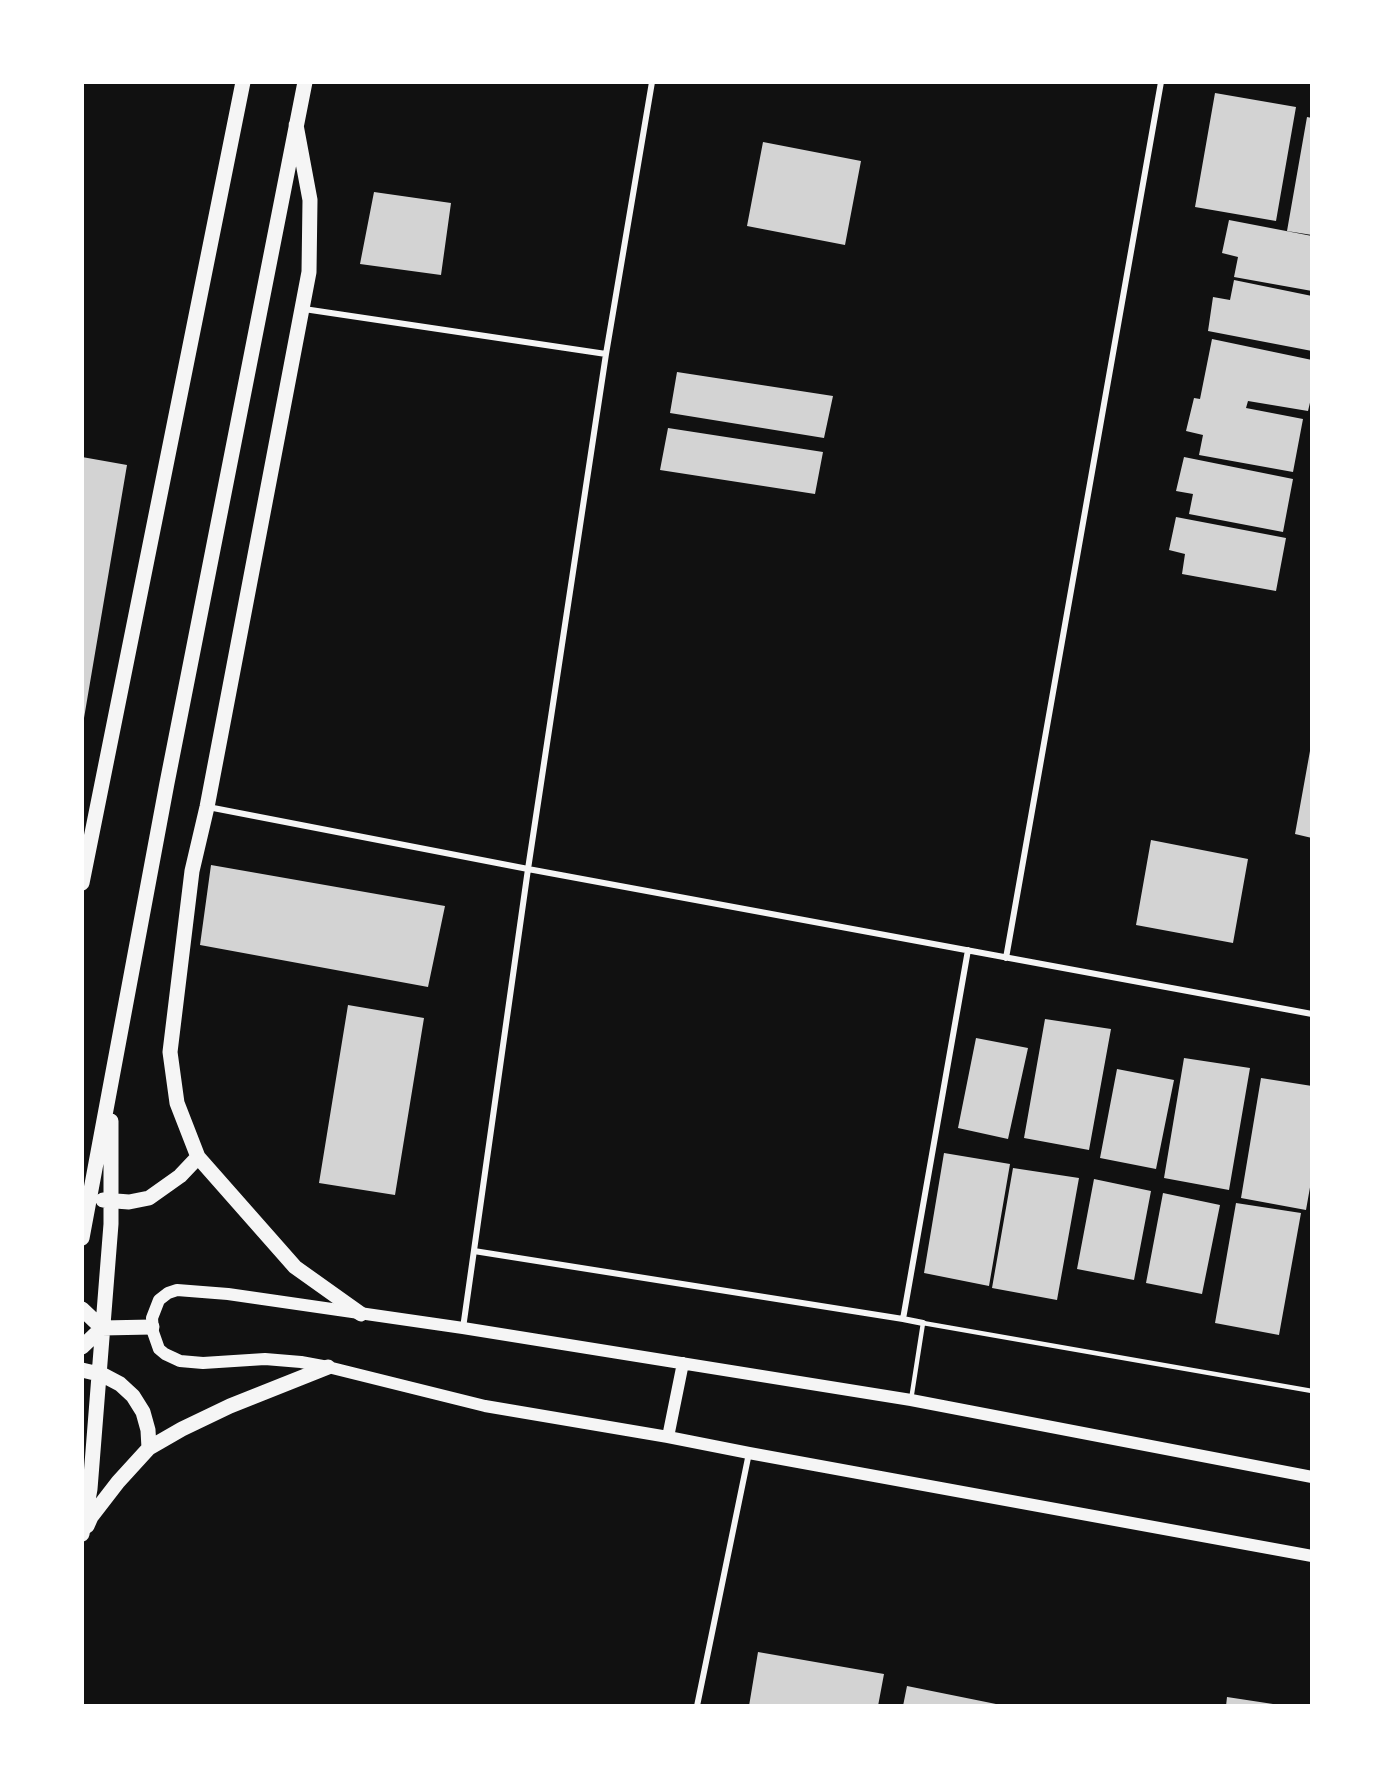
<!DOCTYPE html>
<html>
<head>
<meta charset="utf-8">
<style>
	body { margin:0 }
	#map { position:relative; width:1394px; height:1788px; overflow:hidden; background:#111; font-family:"DejaVu Sans",sans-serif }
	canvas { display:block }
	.frame { position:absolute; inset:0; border:84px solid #fff; pointer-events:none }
</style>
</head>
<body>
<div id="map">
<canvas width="1394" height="1788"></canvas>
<div class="frame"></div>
</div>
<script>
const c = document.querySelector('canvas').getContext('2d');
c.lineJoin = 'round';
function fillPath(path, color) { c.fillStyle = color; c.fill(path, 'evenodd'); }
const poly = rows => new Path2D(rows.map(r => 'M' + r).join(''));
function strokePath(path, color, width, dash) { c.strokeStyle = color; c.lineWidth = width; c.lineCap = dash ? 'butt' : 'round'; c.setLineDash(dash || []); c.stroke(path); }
fillPath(poly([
	[1215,93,1296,107,1276,221,1195,207],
	[1307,117,1312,118,1312,235,1287,231],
	[763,142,861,161,845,245,747,226],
	[374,192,451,203,441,275,360,264],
	[1229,220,1312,236,1312,291,1234,277,1238,257,1222,253],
	[1234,280,1312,296,1312,351,1208,331,1213,297,1230,300],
	[1212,339,1312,360,1312,394,1308,411,1248,401,1246,408,1303,419,1293,472,1199,455,1203,435,1186,431,1194,398,1200,399],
	[677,372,833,396,824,438,670,413],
	[668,428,823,452,815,494,660,470],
	[82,457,127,465,84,718,82,718],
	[1184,457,1293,479,1283,532,1189,514,1193,494,1176,491],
	[1176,517,1286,538,1276,591,1182,574,1185,554,1169,550],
	[1310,751,1312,751,1312,838,1295,834],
	[1151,840,1248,859,1233,943,1136,925],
	[211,865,445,906,428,987,200,945],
	[348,1005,424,1018,395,1195,319,1183],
	[1045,1019,1111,1029,1089,1150,1024,1138],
	[976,1038,1028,1048,1008,1139,958,1128],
	[1184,1058,1250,1068,1229,1190,1164,1178],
	[1117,1069,1174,1080,1156,1169,1100,1158],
	[1261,1078,1312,1086,1312,1176,1306,1210,1241,1198],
	[944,1153,1010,1164,989,1286,924,1273],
	[1013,1168,1079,1178,1057,1300,992,1288],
	[1094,1179,1151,1191,1134,1280,1077,1269],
	[1163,1193,1220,1205,1202,1294,1146,1283],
	[1236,1203,1301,1213,1279,1335,1215,1323],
	[758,1652,884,1674,878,1706,749,1706],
	[907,1686,996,1704,996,1706,903,1706],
	[1227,1697,1273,1704,1273,1706,1226,1706]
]), '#d3d3d3');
strokePath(poly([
	[911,1400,923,1323,1312,1391]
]), '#f5f5f5', 4.5);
strokePath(poly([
	[304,309,606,354],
	[208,807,528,869,1312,1014],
	[1006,958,1161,82],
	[474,1251,903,1319,968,950],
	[903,1319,923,1323],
	[463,1328,528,869,606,354,652,82],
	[697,1706,749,1453]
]), '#f5f5f5', 6);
strokePath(poly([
	[668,1437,683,1363],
	[1312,1477,911,1400,463,1328,228,1294,177,1290,168,1293,159,1300,152,1318,153,1332,159,1349,165,1354,180,1361,203,1363,265,1359,301,1362,328,1367,485,1406,668,1437,749,1453,1312,1556]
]), '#f5f5f5', 12);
strokePath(poly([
	[296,125,310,200,309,272,207,807,192,871,170,1052,177,1103,198,1157,295,1267,361,1314],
	[82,883,243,82],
	[103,1200,129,1202,149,1198,180,1176,198,1157],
	[82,1238,167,783,305,82],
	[82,1309,102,1328],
	[82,1347,102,1328,152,1327],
	[82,1370,103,1375,120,1384,133,1396,143,1412,148,1430,149,1448],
	[87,1526,91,1517,118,1482,149,1448,182,1429,230,1406,328,1367],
	[82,1534,90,1489,111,1224,111,1121]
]), '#f5f5f5', 15);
</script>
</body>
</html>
